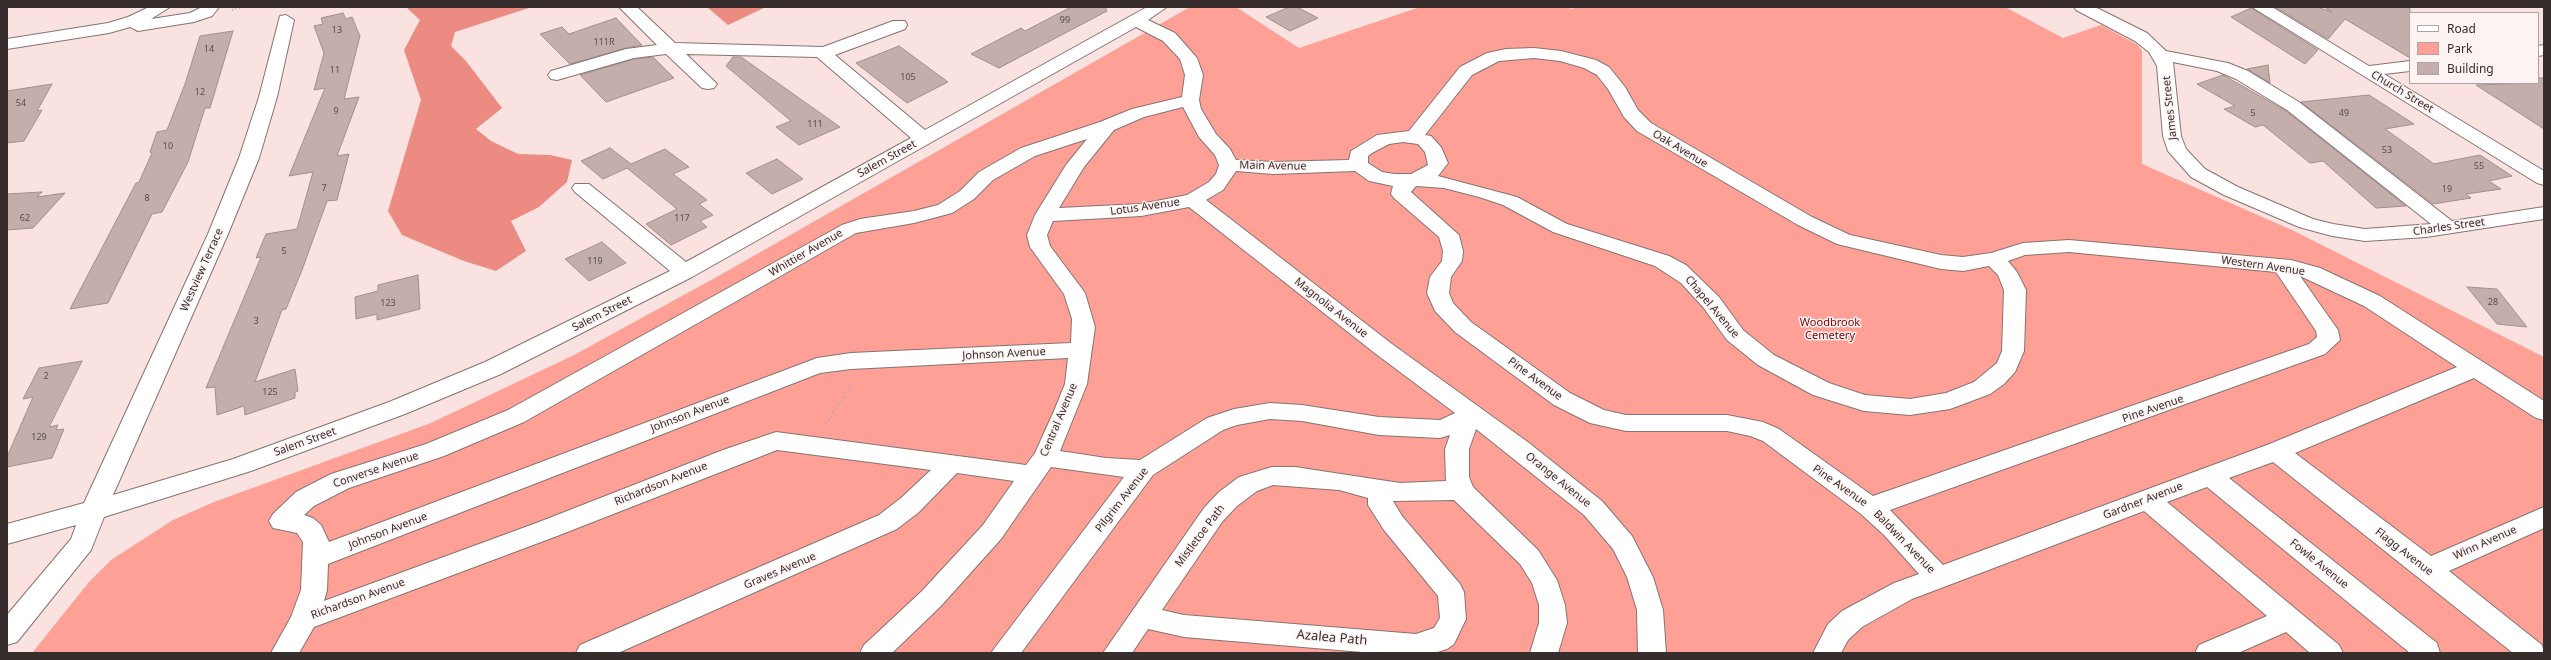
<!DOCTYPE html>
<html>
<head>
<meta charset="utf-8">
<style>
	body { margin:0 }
	#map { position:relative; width:2551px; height:660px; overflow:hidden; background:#f9e2e0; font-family:"Noto Sans",sans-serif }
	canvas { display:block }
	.frame { position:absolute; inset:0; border:8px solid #362d2c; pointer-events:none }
	.legend { position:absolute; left:2409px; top:12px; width:130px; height:72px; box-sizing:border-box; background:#fdf3f2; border:1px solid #ada4a3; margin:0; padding:5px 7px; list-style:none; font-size:12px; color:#362d2c }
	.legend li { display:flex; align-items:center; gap:8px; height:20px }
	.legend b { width:20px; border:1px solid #ada4a3 }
</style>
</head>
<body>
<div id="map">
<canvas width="2551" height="660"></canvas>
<div class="frame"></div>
<ul class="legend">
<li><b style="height:5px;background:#fff"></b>Road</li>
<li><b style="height:11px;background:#ffa097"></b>Park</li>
<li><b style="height:11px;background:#c3aeab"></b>Building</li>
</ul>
</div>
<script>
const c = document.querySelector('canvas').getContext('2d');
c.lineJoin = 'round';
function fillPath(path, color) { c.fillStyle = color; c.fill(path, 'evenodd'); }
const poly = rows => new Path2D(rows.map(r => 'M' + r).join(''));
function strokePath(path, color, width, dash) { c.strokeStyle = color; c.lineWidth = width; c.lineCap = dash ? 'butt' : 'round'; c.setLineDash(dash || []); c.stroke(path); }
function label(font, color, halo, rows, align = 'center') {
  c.font = font + ' "Noto Sans",sans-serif'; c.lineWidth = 3; c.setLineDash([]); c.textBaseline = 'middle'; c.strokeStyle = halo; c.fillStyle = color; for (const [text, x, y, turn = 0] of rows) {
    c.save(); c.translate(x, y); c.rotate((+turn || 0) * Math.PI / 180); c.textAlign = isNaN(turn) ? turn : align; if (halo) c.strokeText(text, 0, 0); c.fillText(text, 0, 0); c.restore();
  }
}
fillPath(poly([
	[1190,7,1236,7,1299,48,1420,7,1566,7,1571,9,1578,7,2005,7,2063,38,2101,25,2138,45,2142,51,2142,164,2294,231,2544,357,2544,653,32,653,89,582,111,560,173,520,214,502,431,423,574,355,722,274]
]), '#ffa097');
fillPath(poly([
	[406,7,532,7,455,32,451,46,466,61,502,108,476,129,491,141,518,154,550,155,572,160,567,182,539,207,511,221,526,251,496,271,464,261,402,235,388,211,421,100,404,50,420,20],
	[707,7,766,7,728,25]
]), '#ec8b82');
const building = poly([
	[1071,7,1105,7,1107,11,999,68,971,54,1021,28,1025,31,1071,7],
	[1289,7,1297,7,1318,18,1290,31,1266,17,1289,7],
	[2275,7,2317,7,2332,12,2324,7,2410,7,2410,58,2345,19,2328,39,2275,7],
	[2251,8,2318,50,2305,64,2231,17,2251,8],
	[343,13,346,19,352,17,360,36,344,99,359,97,337,156,349,154,337,200,327,201,302,270,286,309,282,310,255,382,295,369,298,391,295,392,295,398,245,415,244,406,217,415,215,387,206,388,261,257,256,258,266,234,297,229,313,172,289,176,325,88,314,90,324,53,314,26,323,24,321,18,343,13],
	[616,18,642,45,626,48,570,64,540,34,562,27,569,34,616,18],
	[233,31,210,108,205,108,188,162,162,212,152,214,108,303,70,309,136,183,139,182,152,153,150,152,157,132,167,130,185,84,200,36,233,31],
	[899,46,948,82,907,103,856,63,899,46],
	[653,57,674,78,606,102,580,75,634,59,653,57],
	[733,57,741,57,840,127,799,145,776,127,791,121,726,66,733,57],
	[2268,65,2270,83,2247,69,2268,65],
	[2223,75,2286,111,2406,206,2376,208,2323,161,2310,163,2263,125,2255,127,2224,109,2235,106,2197,84,2223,75],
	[2538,78,2544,78,2544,129,2476,85,2538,83,2538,78],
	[52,84,37,111,42,110,24,141,7,143,7,91,52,84],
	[2369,95,2414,124,2385,129,2434,164,2480,155,2512,176,2489,181,2501,189,2466,194,2471,198,2433,204,2301,102,2369,95],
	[610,148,631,164,665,149,689,167,673,174,707,200,699,204,713,215,700,221,707,227,671,245,646,224,677,209,627,168,603,179,581,161,610,148],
	[777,159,803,179,772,194,746,173,777,159],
	[42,192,37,197,65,193,33,228,7,230,7,194,42,192],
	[602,242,626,263,589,281,565,259,602,242],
	[418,275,420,309,377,320,377,314,356,319,355,297,378,291,378,285,418,275],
	[2467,287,2497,289,2527,327,2497,324,2467,287],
	[82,361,49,427,58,425,56,430,64,429,52,458,7,467,7,457,33,397,23,399,39,368,82,361]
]);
fillPath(building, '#c3aeab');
strokePath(building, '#a38e8c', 1);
const minor = poly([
	[149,7,170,7,151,19,190,13,202,7,219,7,212,16,194,22,138,31,130,27,109,33,7,49,7,39,108,23,128,17,149,7],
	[619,7,637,7,675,43,823,47,893,21,905,21,907,25,905,29,835,55,925,130,1147,7,1167,7,1148,20,1175,33,1197,58,1203,75,1199,100,1201,109,1216,134,1230,149,1236,160,1273,162,1349,160,1351,151,1377,135,1409,131,1460,67,1487,53,1506,49,1534,48,1561,51,1596,60,1609,67,1625,87,1638,110,1651,123,1812,217,1850,235,1941,255,1963,257,1991,253,2023,243,2069,240,2291,260,2320,268,2380,296,2544,401,2544,420,2536,418,2474,378,2295,453,2431,556,2544,507,2544,528,2449,571,2542,645,2544,653,2513,653,2273,462,2229,478,2437,643,2440,653,2410,653,2207,487,2167,502,2339,645,2343,653,2310,653,2286,632,2238,653,2195,653,2199,645,2267,616,2144,511,1912,599,1862,627,1848,640,1841,653,1813,653,1828,624,1842,611,1894,583,1919,574,1884,535,1861,514,1763,441,1750,436,1727,431,1626,431,1590,423,1554,405,1455,332,1435,311,1427,293,1430,277,1442,261,1443,251,1439,237,1394,198,1391,194,1393,186,1369,181,1355,171,1273,174,1236,171,1223,190,1206,200,1392,344,1529,443,1602,501,1632,536,1653,577,1663,610,1666,653,1638,653,1637,610,1627,577,1613,549,1584,515,1476,429,1469,449,1469,477,1473,487,1538,550,1557,580,1565,605,1567,623,1558,653,1530,653,1539,623,1539,605,1532,583,1520,564,1454,500,1393,501,1402,516,1460,584,1464,592,1466,619,1454,644,1447,649,1434,653,1374,653,1184,637,1148,629,1132,653,1103,653,1204,508,1219,492,1239,477,1272,467,1295,467,1400,483,1446,481,1445,449,1450,435,1440,438,1379,435,1302,421,1270,419,1237,425,1223,430,1153,475,1021,653,991,653,1124,477,1051,467,1001,539,940,607,892,653,860,653,864,645,922,591,983,525,1014,481,957,473,919,512,897,529,618,653,576,653,580,645,879,515,901,498,931,470,777,450,557,536,314,627,299,653,271,653,291,617,301,590,303,542,297,533,273,528,269,521,273,514,296,492,331,474,426,444,508,410,842,225,860,219,914,211,938,205,960,191,979,172,1021,148,1100,122,1132,109,1182,97,1185,75,1180,59,1163,41,1136,27,692,277,501,374,405,414,251,471,104,517,91,550,17,642,7,645,7,615,71,539,76,525,7,544,7,524,84,503,208,234,239,158,259,97,280,16,286,15,294,20,277,97,259,158,228,234,113,495,233,459,389,402,485,362,670,271,575,192,572,188,575,184,589,184,686,262,911,138,817,57,686,54,717,84,714,88,708,89,702,88,666,54,634,58,557,80,551,79,548,75,551,71,626,49,657,45,619,7],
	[1534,58,1560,61,1584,68,1597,75,1608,89,1624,117,1637,131,1798,225,1837,244,1941,269,1963,271,1989,266,1998,275,2004,290,2002,351,1997,363,1974,382,1946,393,1910,399,1865,395,1829,383,1774,355,1743,330,1719,297,1686,265,1669,256,1567,224,1517,197,1438,176,1448,163,1441,147,1431,136,1425,135,1472,75,1499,61,1534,58],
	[1183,107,1199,137,1215,155,1219,165,1216,174,1209,182,1187,195,1141,204,1059,208,1084,167,1114,130,1144,117,1183,107],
	[1087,139,1066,165,1035,215,1027,235,1030,247,1064,294,1072,319,1071,343,851,353,817,358,329,542,321,525,313,518,304,515,314,506,349,488,444,456,524,422,856,233,914,223,952,213,974,199,993,180,1035,156,1087,139],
	[1403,142,1418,144,1425,152,1428,165,1411,174,1394,174,1382,172,1368,163,1368,156,1372,153,1389,144,1403,142],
	[1416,186,1444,188,1479,197,1503,205,1553,232,1655,266,1681,283,1703,307,1727,340,1758,365,1813,395,1864,411,1910,415,1950,409,1990,394,2004,384,2015,372,2024,351,2026,290,2017,272,2008,261,2025,255,2069,252,2276,272,2316,331,2317,337,2309,344,1873,496,1779,429,1763,422,1727,415,1626,415,1604,410,1570,393,1471,322,1453,303,1449,293,1451,277,1462,261,1463,251,1459,235,1411,192,1416,186],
	[1189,207,1376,354,1455,413,1440,420,1379,417,1302,405,1270,403,1234,409,1207,418,1140,460,1106,458,1060,451,1087,384,1095,327,1085,293,1050,246,1047,235,1053,221,1141,216,1189,207],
	[2300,276,2364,306,2457,367,2267,445,1943,565,1890,510,2325,354,2340,340,2338,330,2300,276],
	[1068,358,1065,384,1054,411,1035,453,1026,465,776,432,723,450,539,522,324,601,327,590,328,564,820,373,851,369,1068,358],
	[1273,485,1339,490,1368,498,1368,505,1384,530,1438,596,1440,618,1434,628,1416,634,1184,615,1162,610,1222,522,1237,506,1257,491,1273,485],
	[2074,7,2095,7,2147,33,2166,51,2228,63,2248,71,2299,102,2452,221,2544,207,2544,219,2426,237,2365,241,2332,236,2299,227,2224,195,2191,177,2168,151,2163,136,2157,66,2149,52,2135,41,2076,10,2074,7],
	[2173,62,2217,71,2236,79,2287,110,2431,224,2365,229,2333,224,2313,219,2238,187,2205,169,2186,149,2181,136,2173,62],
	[2252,7,2272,7,2369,66,2410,61,2410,71,2384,74,2544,171,2544,185,2537,183,2252,7],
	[2544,45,2544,55,2538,56,2538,46,2544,45]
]);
strokePath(minor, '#877371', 2);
strokePath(poly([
	[232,10,243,7]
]), '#b9a7a5', 2, [1, 2.5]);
strokePath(poly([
	[826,424,851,384]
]), '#b9a7a5', 3, [1, 3.5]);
fillPath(minor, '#fff');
label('9px', '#594d4c', null, [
	["99",1065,20],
	["13",337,30],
	["111R",604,42],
	["14",209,49],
	["11",335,70],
	["105",908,77],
	["12",200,92],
	["54",21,103],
	["9",336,111],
	["5",2253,113],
	["49",2344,113],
	["111",815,124],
	["10",168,146],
	["53",2387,150],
	["55",2479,166],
	["7",324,188],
	["19",2447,189],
	["8",147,198],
	["62",25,218],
	["117",682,218],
	["5",284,251],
	["119",595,261],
	["28",2493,302],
	["123",388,303],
	["3",256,321],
	["2",46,376],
	["125",270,392],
	["129",39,437]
]);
label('11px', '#362d2c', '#fdf3f2', [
	["Church Street",2402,92,31],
	["James Street",2170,108,-96],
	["Oak Avenue",1680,149,31],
	["Salem Street",887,159,-29],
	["Main Avenue",1273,166,1],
	["Lotus Avenue",1145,207,-8],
	["Charles Street",2449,227,-8],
	["Whittier Avenue",806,253,-30],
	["Western Avenue",2263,266,8],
	["Westview Terrace",202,270,-66],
	["Chapel Avenue",1712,307,50],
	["Magnolia Avenue",1331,308,38],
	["Salem Street",602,314,-27],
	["Johnson Avenue",1004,354,-3],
	["Pine Avenue",1535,379,36],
	["Pine Avenue",2153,409,-19],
	["Johnson Avenue",690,414,-21],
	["Central Avenue",1059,420,-67],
	["Salem Street",305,442,-20],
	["Converse Avenue",376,470,-19],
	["Orange Avenue",1558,480,39],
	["Richardson Avenue",661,484,-22],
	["Pine Avenue",1840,486,35],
	["Pilgrim Avenue",1122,500,-52],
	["Gardner Avenue",2143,501,-21],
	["Johnson Avenue",388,531,-21],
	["Mistletoe Path",1200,536,-53],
	["Baldwin Avenue",1904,542,46],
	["Winn Avenue",2485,543,-24],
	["Flagg Avenue",2404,552,38],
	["Fowle Avenue",2319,564,39],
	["Graves Avenue",780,571,-23],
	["Richardson Avenue",358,599,-20]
]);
label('11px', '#7a000b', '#fdf3f2', [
	["Woodbrook",1830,323],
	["Cemetery",1830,336]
]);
label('13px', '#362d2c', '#fdf3f2', [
	["Azalea Path",1332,638,5]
]);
</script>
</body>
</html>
